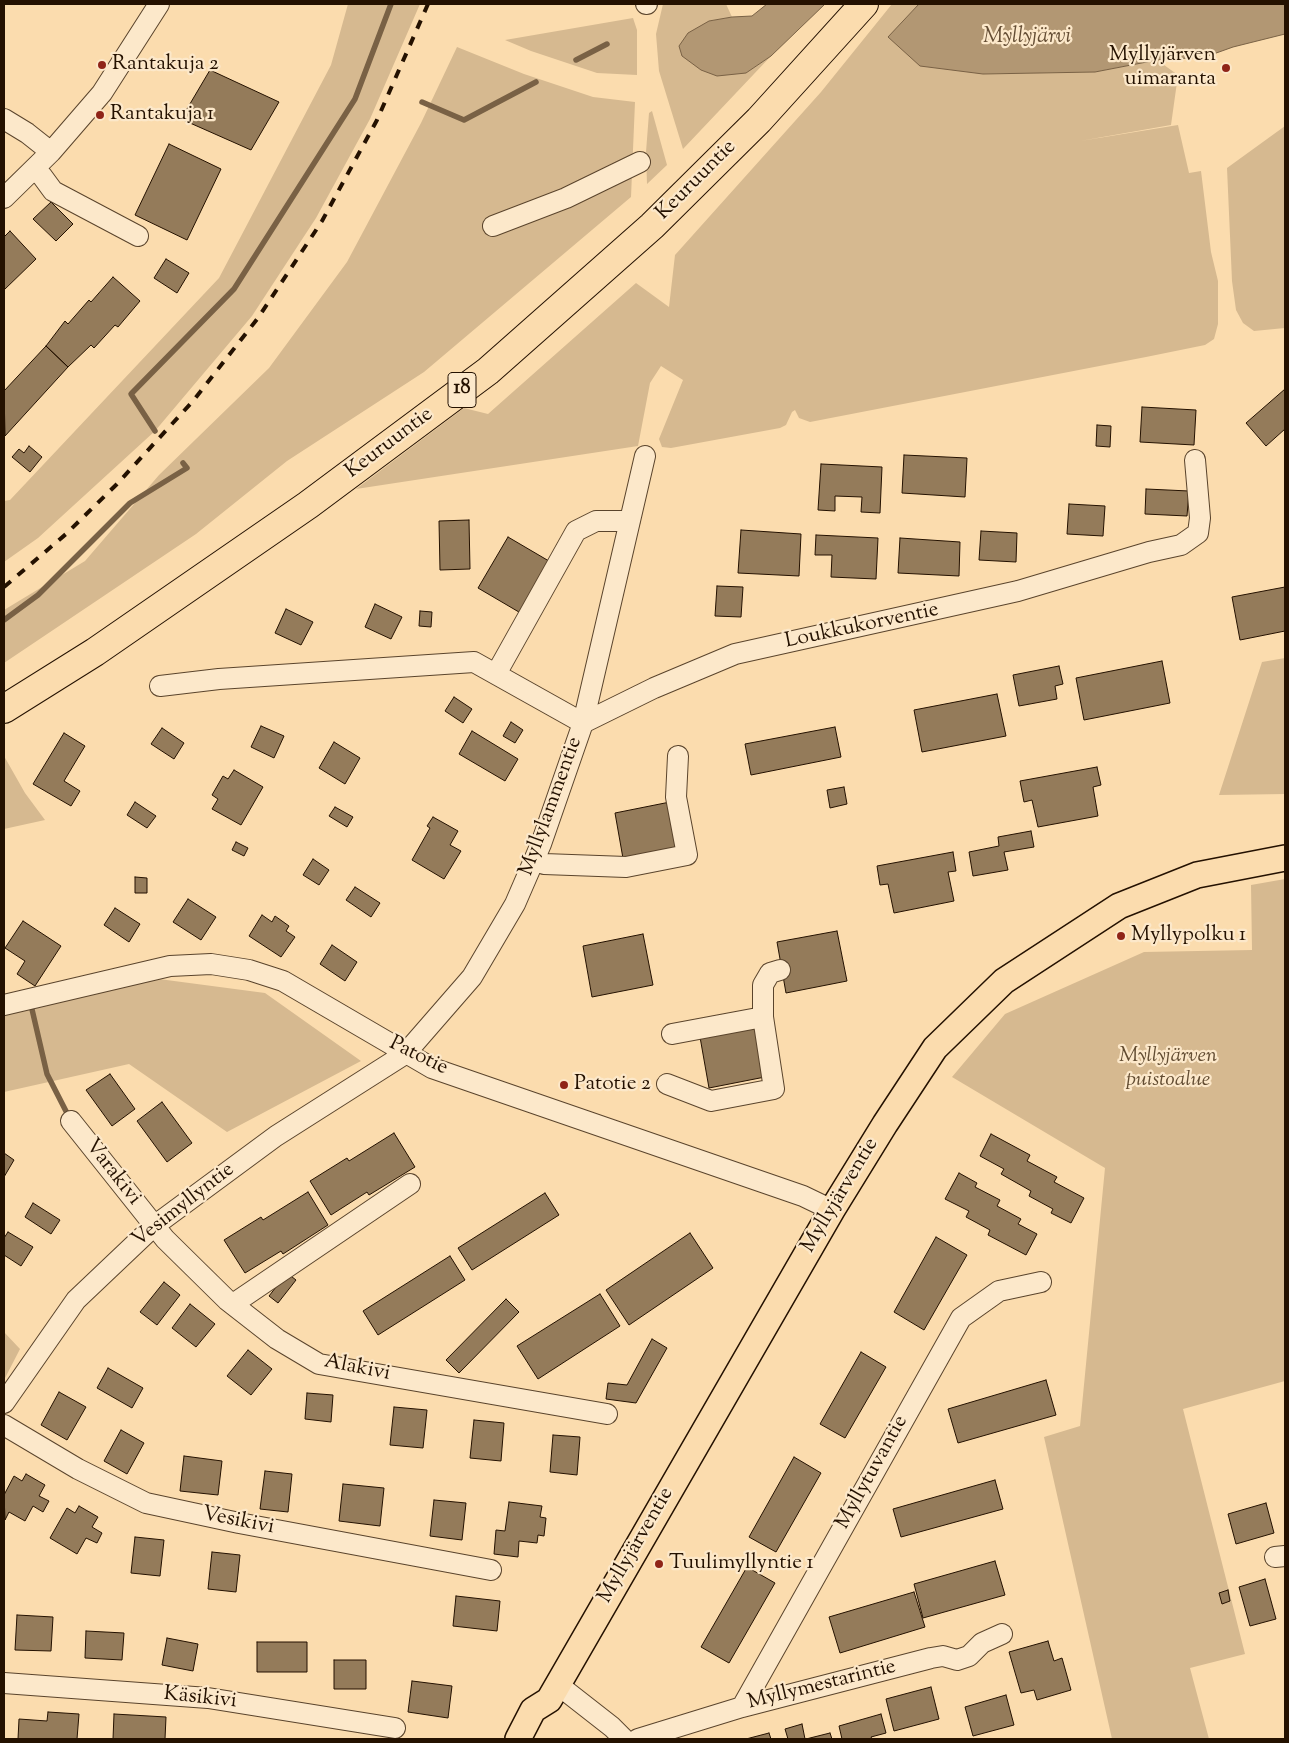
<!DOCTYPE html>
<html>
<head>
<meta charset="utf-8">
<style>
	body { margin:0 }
	#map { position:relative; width:1289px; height:1743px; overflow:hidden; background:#fbdcae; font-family:"Sorts Mill Goudy",serif }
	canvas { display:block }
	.frame { position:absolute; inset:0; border:5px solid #241100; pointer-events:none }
</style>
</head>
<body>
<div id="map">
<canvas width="1289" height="1743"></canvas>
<div class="frame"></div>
</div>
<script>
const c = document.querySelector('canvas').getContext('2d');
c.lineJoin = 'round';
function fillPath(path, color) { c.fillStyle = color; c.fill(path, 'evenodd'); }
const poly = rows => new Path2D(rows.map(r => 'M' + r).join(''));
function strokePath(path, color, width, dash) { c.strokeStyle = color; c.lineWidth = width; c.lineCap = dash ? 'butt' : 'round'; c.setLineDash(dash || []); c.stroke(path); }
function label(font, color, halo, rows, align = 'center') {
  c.font = font + ' "Sorts Mill Goudy",serif'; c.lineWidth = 4.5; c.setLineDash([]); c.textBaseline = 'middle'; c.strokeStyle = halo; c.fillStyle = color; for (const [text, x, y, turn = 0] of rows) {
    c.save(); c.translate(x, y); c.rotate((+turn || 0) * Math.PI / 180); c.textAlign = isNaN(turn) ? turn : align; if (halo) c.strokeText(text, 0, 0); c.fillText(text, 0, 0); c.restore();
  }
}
fillPath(poly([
	[348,4,420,4,370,119,316,218,252,316,155,431,38,538,4,562,4,501,10,500,219,278,331,65],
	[663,4,726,4,732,17,709,21,746,73,771,56,683,149,659,71,656,34],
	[892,4,919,4,889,37,983,74,1095,72,1157,60,1178,75,1171,125,1080,141,1178,125,1189,173,1201,171,1211,252,1218,281,1218,324,1214,339,1205,345,1146,357,810,422,799,418,795,410,792,412,786,425,780,428,671,448,662,447,659,439,683,380,661,366,650,383,638,446,356,489,464,408,488,414,636,283,669,307,675,255,821,92],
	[633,18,637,30,637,75,597,73,531,51,505,40],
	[457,47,524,74,593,97,635,102,631,197,424,372,287,461,196,534,4,663,4,610,85,561,159,475,269,368,347,262,421,123],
	[652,111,667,165,647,184,646,152,649,113],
	[1285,126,1285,328,1254,331,1243,323,1236,310,1232,281,1227,168],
	[1285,658,1285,794,1219,795,1262,662],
	[4,756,25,793,45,820,4,829],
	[1285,879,1285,1381,1183,1409,1245,1654,1190,1668,1209,1739,1112,1739,1044,1437,1080,1426,1105,1168,952,1077,1005,1014,1144,952,1252,950,1251,885],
	[159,979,265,993,361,1061,227,1132,129,1064,4,1092,4,1013],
	[4,1332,20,1349,4,1380]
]), '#d6b990');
const water = poly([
	[767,4,825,4,771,56,746,73,717,76,701,70,682,56,679,46,688,33,709,21,732,17,752,16,767,4],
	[919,4,1285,4,1285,34,1233,47,1205,57,1157,60,1095,72,983,74,920,66,888,37,919,4]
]);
fillPath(water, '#b29773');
strokePath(water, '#796145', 1);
strokePath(poly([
	[576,60,607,44],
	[422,102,464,120,536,82],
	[155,431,131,394,234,289,355,99,391,4],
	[4,620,38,595,130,503,187,468,183,463],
	[31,1005,47,1074,70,1119]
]), '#796145', 5.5);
const building = poly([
	[210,70,279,102,251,150,181,119,210,70],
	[169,144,221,169,187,240,135,215,169,144],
	[51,202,73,224,56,241,33,219,51,202],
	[10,231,36,259,4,290,4,237,10,231],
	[166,259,189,273,177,293,154,278,166,259],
	[113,277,140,301,118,327,115,325,94,348,91,345,68,367,46,346,65,321,68,324,89,300,91,302,113,277],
	[46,346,68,367,5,436,4,391,46,346],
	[1285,389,1285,429,1266,446,1246,423,1285,389],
	[1142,407,1196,410,1194,445,1140,442,1142,407],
	[1097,425,1111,426,1110,447,1096,446,1097,425],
	[29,446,42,457,30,472,12,457,19,449,24,453,29,446],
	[904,455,967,458,965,497,902,493,904,455],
	[821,464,882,467,880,513,861,512,862,497,835,496,835,511,818,510,821,464],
	[1146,489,1189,491,1187,516,1145,514,1146,489],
	[1069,504,1105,506,1103,536,1067,534,1069,504],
	[469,520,470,569,440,570,439,521,469,520],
	[741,530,801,534,799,576,738,573,741,530],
	[981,531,1017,533,1016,562,979,560,981,531],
	[816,535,878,538,876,579,831,577,832,555,815,555,816,535],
	[508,537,554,564,524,615,478,588,508,537],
	[900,538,960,542,959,576,898,573,900,538],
	[717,586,743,587,741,617,715,616,717,586],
	[1285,587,1285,631,1240,640,1232,597,1285,587],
	[375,604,402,617,391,639,365,627,375,604],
	[286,609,313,622,301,645,275,633,286,609],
	[420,611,432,612,431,627,419,626,420,611],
	[1162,661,1170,703,1084,720,1076,678,1162,661],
	[1059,666,1063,684,1055,686,1057,699,1019,706,1013,675,1059,666],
	[997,694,1006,736,922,752,914,710,997,694],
	[454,697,472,709,463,723,445,711,454,697],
	[511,722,523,730,515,743,503,736,511,722],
	[261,726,284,736,274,758,251,747,261,726],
	[835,727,841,757,751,775,745,744,835,727],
	[162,728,184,743,174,759,151,744,162,728],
	[472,731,518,759,505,781,459,754,472,731],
	[64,733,85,746,64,781,80,791,71,806,33,784,64,733],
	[334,742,360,758,345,784,319,768,334,742],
	[1097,767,1101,785,1093,787,1098,816,1038,827,1032,800,1024,802,1020,781,1097,767],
	[234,770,263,787,241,825,212,809,218,799,212,795,223,776,228,779,234,770],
	[844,787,847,804,830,808,827,790,844,787],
	[675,801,685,852,624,864,615,813,675,801],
	[135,802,156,816,147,828,127,815,135,802],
	[335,807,353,817,347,827,329,816,335,807],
	[433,817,458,831,450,845,461,851,444,879,412,860,430,828,427,826,433,817],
	[1031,831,1034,847,1004,852,1008,870,973,876,969,852,999,846,998,837,1031,831],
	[236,842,248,848,244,856,232,850,236,842],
	[953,852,956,871,948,872,954,901,894,913,888,884,880,885,877,866,953,852],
	[313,859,329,870,319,885,303,875,313,859],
	[135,877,147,878,147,893,135,893,135,877],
	[355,887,380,903,371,917,346,900,355,887],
	[188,899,216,917,201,940,173,922,188,899],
	[115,908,140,924,129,942,104,925,115,908],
	[262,915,272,922,275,916,289,926,286,931,295,937,281,957,249,936,262,915],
	[23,921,61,946,35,986,17,974,25,961,5,948,23,921],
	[837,931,847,981,786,993,777,942,837,931],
	[643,934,653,985,592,997,583,946,643,934],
	[332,945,357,962,345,981,320,964,332,945],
	[760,1026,770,1076,709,1088,700,1037,760,1026],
	[110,1074,135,1109,112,1126,86,1090,110,1074],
	[162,1102,192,1143,167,1162,137,1121,162,1102],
	[394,1133,415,1167,369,1195,367,1192,331,1215,310,1181,347,1158,349,1161,394,1133],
	[991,1134,1030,1155,1027,1161,1057,1177,1054,1182,1084,1198,1071,1223,1051,1213,1053,1209,1029,1196,1031,1191,1001,1174,1004,1169,980,1156,991,1134],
	[4,1153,14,1160,4,1177,4,1153],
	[959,1173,977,1183,975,1187,1000,1200,997,1206,1021,1219,1018,1224,1037,1234,1026,1255,988,1235,990,1230,966,1217,969,1211,945,1199,959,1173],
	[308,1192,328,1225,283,1254,281,1251,245,1273,224,1240,261,1217,263,1220,308,1192],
	[545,1193,559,1215,472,1270,458,1248,545,1193],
	[33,1203,60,1220,51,1234,25,1217,33,1203],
	[8,1232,33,1247,21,1266,4,1255,4,1238,8,1232],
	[690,1233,713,1268,629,1325,606,1290,690,1233],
	[936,1237,967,1255,924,1330,894,1312,936,1237],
	[450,1256,465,1280,378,1335,363,1311,450,1256],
	[287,1273,296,1280,278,1303,269,1296,287,1273],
	[164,1282,180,1295,157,1325,140,1312,164,1282],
	[600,1294,620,1326,538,1379,517,1346,600,1294],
	[506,1299,519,1312,459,1373,446,1360,506,1299],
	[190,1304,215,1324,196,1347,172,1328,190,1304],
	[652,1339,667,1348,636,1403,606,1399,608,1383,627,1385,652,1339],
	[248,1350,272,1369,251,1395,227,1376,248,1350],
	[861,1352,886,1367,845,1438,820,1424,861,1352],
	[108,1368,143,1388,132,1408,97,1388,108,1368],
	[1046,1380,1056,1415,958,1443,948,1409,1046,1380],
	[59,1392,86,1407,67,1440,41,1425,59,1392],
	[307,1393,333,1395,331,1422,305,1419,307,1393],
	[394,1407,427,1410,423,1448,390,1445,394,1407],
	[474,1420,504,1423,501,1461,470,1458,474,1420],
	[121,1430,144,1443,127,1474,104,1461,121,1430],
	[553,1435,580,1437,577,1475,550,1472,553,1435],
	[184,1456,222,1461,218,1495,180,1491,184,1456],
	[794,1457,821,1473,776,1552,749,1537,794,1457],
	[265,1471,292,1474,288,1512,260,1509,265,1471],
	[26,1474,45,1485,39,1496,49,1501,43,1512,33,1506,25,1521,9,1512,5,1520,4,1495,14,1476,22,1481,26,1474],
	[995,1480,1003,1509,901,1537,893,1509,995,1480],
	[343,1484,384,1488,380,1526,339,1521,343,1484],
	[434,1500,466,1503,462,1540,430,1536,434,1500],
	[509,1502,542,1506,540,1517,546,1518,544,1536,538,1535,537,1543,519,1541,518,1557,494,1554,496,1530,505,1531,509,1502],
	[1266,1503,1274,1533,1236,1544,1228,1514,1266,1503],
	[79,1506,98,1517,92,1527,102,1533,97,1543,86,1538,77,1554,50,1538,67,1508,75,1513,79,1506],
	[135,1537,164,1540,160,1576,131,1573,135,1537],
	[212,1552,240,1555,236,1592,208,1589,212,1552],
	[995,1561,1005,1595,923,1618,914,1584,995,1561],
	[747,1567,775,1583,729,1663,701,1647,747,1567],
	[1265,1579,1276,1619,1250,1626,1239,1587,1265,1579],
	[1228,1590,1230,1601,1222,1604,1219,1593,1228,1590],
	[914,1592,925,1627,840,1653,829,1617,914,1592],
	[456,1596,500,1601,497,1631,453,1626,456,1596],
	[17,1615,53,1617,51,1651,15,1650,17,1615],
	[86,1631,124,1633,122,1660,85,1658,86,1631],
	[167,1638,198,1644,193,1671,162,1665,167,1638],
	[1048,1641,1054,1661,1062,1658,1071,1690,1037,1700,1034,1690,1021,1693,1009,1652,1048,1641],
	[257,1642,307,1642,307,1672,257,1672,257,1642],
	[334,1660,366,1660,366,1689,334,1689,334,1660],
	[412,1681,452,1686,448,1718,408,1712,412,1681],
	[931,1687,939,1719,894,1731,886,1699,931,1687],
	[1006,1695,1014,1725,973,1736,965,1707,1006,1695],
	[48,1712,79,1714,77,1739,18,1739,19,1719,47,1721,48,1712],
	[114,1714,166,1717,165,1739,113,1739,114,1714],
	[881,1714,886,1733,871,1737,872,1739,842,1739,839,1726,881,1714],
	[802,1724,805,1739,788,1739,785,1729,802,1724],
	[769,1733,771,1739,746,1739,769,1733],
	[830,1733,832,1739,806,1739,830,1733]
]);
fillPath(building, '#947b5a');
strokePath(building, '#241100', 1);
const minor = poly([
	[646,4,647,4],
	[4,119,27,133,51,152],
	[33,170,42,176,53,191,138,236],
	[4,198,51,152,102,93,159,4],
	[493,226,566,198,640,162],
	[496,674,576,531,596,521,630,521],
	[160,686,219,679,474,662,583,723],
	[583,723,654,688,735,654,1018,591,1149,552,1181,545,1198,533,1200,518,1195,460],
	[544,864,626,867,687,855,676,797,678,756],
	[4,1005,170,966,211,964,249,970,283,981,432,1068,803,1196,832,1210],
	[763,1017,763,985,770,973,780,970],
	[667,1084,711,1101,774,1089,763,1017,672,1034],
	[71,1121,165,1239,227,1300,277,1339,319,1364,607,1414],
	[233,1304,410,1184],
	[4,1403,76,1300,154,1226,276,1136,405,1054,472,977,515,904,541,844,583,723,645,456],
	[4,1425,78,1469,146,1503,239,1523,491,1570],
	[1275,1557,1285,1556],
	[4,1683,208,1698,395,1728],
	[557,1684,612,1727,624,1739],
	[742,1707,961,1318,999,1291,1041,1282],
	[638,1739,742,1707,931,1658,943,1656,957,1660,969,1656,982,1643,1002,1634]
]);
const major = poly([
	[518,1739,533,1710,549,1700,832,1210,885,1124,935,1048,1004,981,1119,906,1197,875,1285,858]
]);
const highway = poly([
	[4,709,95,652,308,505,488,371,652,226,759,120,864,4]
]);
strokePath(minor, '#5a442c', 22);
strokePath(major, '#241100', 28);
strokePath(highway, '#241100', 30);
strokePath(minor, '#fce8ca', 20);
strokePath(major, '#fbdcae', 25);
strokePath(highway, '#fbdcae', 28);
strokePath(poly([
	[4,587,66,534,117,484,193,401,258,318,322,221,377,120,428,4]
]), '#241100', 4, [9, 9]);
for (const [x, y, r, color] of [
	[102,65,5,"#8f2418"],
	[1226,68,5,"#8f2418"],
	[100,115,5,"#8f2418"],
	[1121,936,5,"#8f2418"],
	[564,1085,5,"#8f2418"],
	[659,1564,5,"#8f2418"]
]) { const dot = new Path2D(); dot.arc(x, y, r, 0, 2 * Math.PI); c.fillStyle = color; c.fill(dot); strokePath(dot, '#fce8ca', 2); }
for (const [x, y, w] of [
	[462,390,28]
]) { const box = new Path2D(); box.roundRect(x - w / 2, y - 17.5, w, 35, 4); c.fillStyle = '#fce8ca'; c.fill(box); strokePath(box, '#241100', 1); }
label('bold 20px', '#241100', null, [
	["18",462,390]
]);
label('21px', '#241100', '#fce8ca', [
	["Myllyjärven",1216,56,"right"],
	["uimaranta",1216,80,"right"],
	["Rantakuja 2",112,65],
	["Rantakuja 1",110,115],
	["Myllypolku 1",1131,936],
	["Patotie 2",574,1085],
	["Tuulimyllyntie 1",669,1564]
], 'left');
label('21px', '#241100', '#fce8ca', [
	["Keuruuntie",697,181,-45],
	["Keuruuntie",390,444,-37],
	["Loukkukorventie",862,627,-12],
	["Myllylammentie",552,807,-70],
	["Patotie",418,1057,26],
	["Varakivi",112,1173,52],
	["Myllyjärventie",841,1196,-59],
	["Vesimyllyntie",184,1206,-38],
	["Alakivi",357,1369,11],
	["Myllytuvantie",873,1473,-61],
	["Vesikivi",238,1522,11],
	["Myllyjärventie",637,1546,-60],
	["Myllymestarintie",822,1686,-14],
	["Käsikivi",200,1699,6]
]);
label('italic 21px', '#624c32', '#fce8ca', [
	["Myllyjärven",1168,1057],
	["puistoalue",1168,1081]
]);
label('italic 22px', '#644d34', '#fce8ca', [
	["Myllyjärvi",1027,38]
]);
</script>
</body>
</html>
